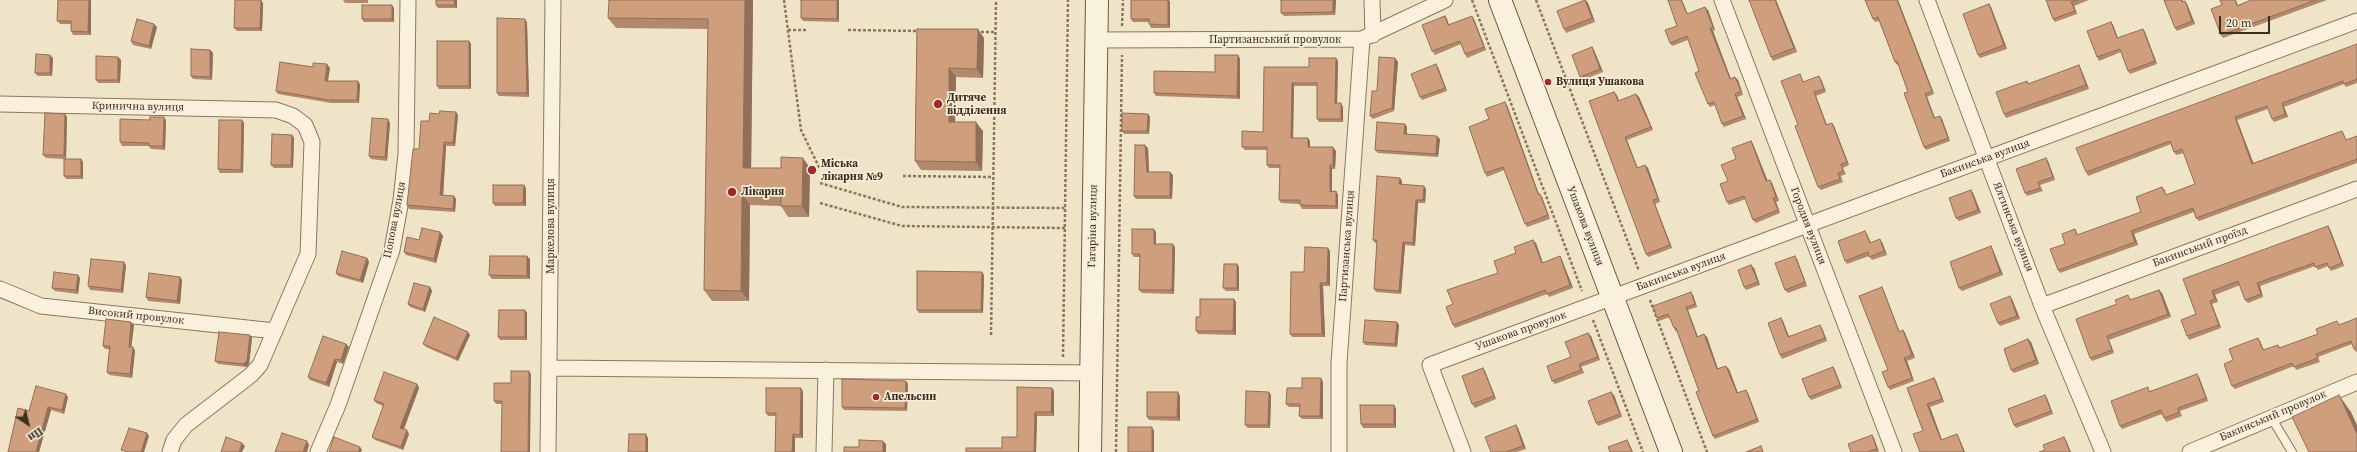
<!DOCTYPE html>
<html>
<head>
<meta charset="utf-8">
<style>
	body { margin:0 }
	#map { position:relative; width:2357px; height:452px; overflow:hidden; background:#f0e4c8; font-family:"Source Serif 4",serif }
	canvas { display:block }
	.north { position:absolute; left:8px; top:404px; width:40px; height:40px; -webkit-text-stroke:3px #f7eed8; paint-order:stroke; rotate:145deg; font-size:11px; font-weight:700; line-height:16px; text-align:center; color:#3d2e20 }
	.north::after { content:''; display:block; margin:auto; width:14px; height:18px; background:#3d2e20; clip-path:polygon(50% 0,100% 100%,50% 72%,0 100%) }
	.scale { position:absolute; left:2219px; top:16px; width:51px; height:18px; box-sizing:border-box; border:2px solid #3d2e20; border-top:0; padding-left:5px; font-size:12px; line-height:14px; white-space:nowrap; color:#3d2e20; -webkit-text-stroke:3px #f7eed8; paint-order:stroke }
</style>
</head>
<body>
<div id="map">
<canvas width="2357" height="452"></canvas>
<div class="north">Пн</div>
<div class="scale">20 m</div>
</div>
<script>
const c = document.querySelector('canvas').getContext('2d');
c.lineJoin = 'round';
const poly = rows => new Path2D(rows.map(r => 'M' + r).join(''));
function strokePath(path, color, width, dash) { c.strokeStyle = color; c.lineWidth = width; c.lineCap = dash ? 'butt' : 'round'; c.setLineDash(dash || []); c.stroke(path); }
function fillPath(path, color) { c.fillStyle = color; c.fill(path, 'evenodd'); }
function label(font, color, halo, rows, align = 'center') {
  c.font = font + ' "Source Serif 4",serif'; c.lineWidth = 3.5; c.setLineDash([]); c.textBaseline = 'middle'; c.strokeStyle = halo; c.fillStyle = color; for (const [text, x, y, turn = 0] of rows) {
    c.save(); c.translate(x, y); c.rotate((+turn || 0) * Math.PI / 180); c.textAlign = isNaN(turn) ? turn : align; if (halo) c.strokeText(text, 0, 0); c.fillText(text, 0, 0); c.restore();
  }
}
const lane = poly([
	[2271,417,2292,452]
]);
const street = poly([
	[1372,0,1373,35],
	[1722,0,1894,452],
	[1927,0,2042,306,2103,452],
	[1096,40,1362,39,1445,0],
	[0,104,276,110,293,116,305,125,312,142,308,254,260,365,251,375,186,425,174,440,170,452],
	[0,289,41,306,275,331],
	[2042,306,2357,189],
	[550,368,1091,373],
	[318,452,338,405,392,250,401,200,406,154,408,0],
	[548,452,553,0],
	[824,452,826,370],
	[1339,452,1339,363,1362,39],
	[1463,452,1430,365,2357,21],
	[2190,452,2357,382]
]);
const secondary = poly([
	[1500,0,1671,452],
	[1090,452,1097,0]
]);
strokePath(lane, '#8d765c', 10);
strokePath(street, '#8d765c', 17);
strokePath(secondary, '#6f573f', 24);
strokePath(poly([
	[784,0,801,130,820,169],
	[1472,0,1582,291],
	[1536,0,1639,271],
	[1122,26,1123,0],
	[788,30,807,30],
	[848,30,919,31],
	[976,32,995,32],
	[903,176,993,177],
	[820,183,902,207,1065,208],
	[820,203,902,226,1065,228],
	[1650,300,1707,452],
	[1593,320,1643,452],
	[991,335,996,0],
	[1063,357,1068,0],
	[1116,452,1122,55]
]), '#8d765c', 2.5, [3, 2]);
strokePath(lane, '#faf1dc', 8);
strokePath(street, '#faf1dc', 15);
strokePath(secondary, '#faf1dc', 22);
fillPath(poly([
	[91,0,91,35,73,35,71,31,71,24,60,24,57,21],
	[343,0,368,0,368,3,345,3],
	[421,0,457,0,457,8,438,8,436,5,436,0],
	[753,0,751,168,810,168,809,217,788,217,781,206,750,205,749,301,712,301,704,290,708,29,616,28,608,18],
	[839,0,839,22,803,21,801,18],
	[1281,0,1336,0,1335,15,1284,16,1281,13],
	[1586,0,1588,3,1595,22,1566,33,1564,29],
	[1776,0,1797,52,1773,61,1771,57],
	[1865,0,1898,0,1934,94,1927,97,1935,118,1942,119,1950,141,1926,150,1924,147,1908,92,1898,64,1897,65,1895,62,1879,21,1875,22,1873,19],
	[2046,0,2089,0,2074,6,2077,14,2055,22,2053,19],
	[2164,0,2183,0,2183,2,2185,1,2187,4,2195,24,2177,31,2175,28],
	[2236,0,2238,5,2251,0,2327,0,2223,38,2221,35],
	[1170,2,1170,28,1151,28,1149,24,1149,22,1133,22,1131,19],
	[263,3,262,31,237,31,234,28],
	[1989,4,1991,7,2007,49,1980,58,1978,55],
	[394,8,394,22,364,22,362,19],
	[1708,10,1715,30,1713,31,1731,79,1735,77,1738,80,1743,95,1737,97,1746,119,1724,127,1722,124,1715,105,1710,107,1708,104,1699,71,1688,40,1672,46,1670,43,1688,14],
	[1445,16,1447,19,1449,25,1474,19,1486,50,1467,58,1465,54,1461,44,1435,55,1432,51],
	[527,22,529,97,499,96,497,93],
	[2111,22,2113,25,2118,38,2145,32,2157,64,2130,74,2128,71,2121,52,2099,61,2097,57],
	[157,27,151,49,133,45,131,41],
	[917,29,984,38,983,78,956,77,955,122,983,131,982,171,921,170,915,161],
	[469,41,471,44,471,89,439,89,437,86],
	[2357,44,2357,83,2346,87,2344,84,2284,107,2288,117,2274,122,2272,119,2268,109,2237,120,2253,163,2342,131,2344,134,2346,140,2357,136,2357,163,2199,221,2196,218,2194,212,2134,234,2138,245,2060,273,2058,270,2065,244,2075,229,2078,235,2141,212,2162,187,2165,190,2166,195,2195,184,2184,153,2176,155,2174,152,2171,144,2088,176,2086,172],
	[1592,47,1594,50,1603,72,1582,80,1580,77],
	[210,50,213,53,212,80,193,79,191,76],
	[1238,55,1240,59,1240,99,1156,96,1154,93,1215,72],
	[118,57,121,60,120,83,98,83,96,80],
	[53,58,52,76,38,76,35,73],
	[1395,58,1398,62,1394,111,1373,119,1370,116,1377,91],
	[1338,61,1337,103,1343,107,1343,122,1319,122,1317,119,1317,86,1294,86,1293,138,1308,138,1310,141,1310,147,1336,151,1335,169,1332,169,1332,191,1336,191,1338,195,1338,209,1302,209,1300,205,1300,204,1281,203,1279,200,1280,168,1269,168,1267,165,1267,150,1245,150,1242,147,1263,132,1264,67,1309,67],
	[2079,65,2081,69,2089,89,2006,118,2004,114,2027,81,2029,84],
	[313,67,330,68,328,81,360,84,359,103,331,103,278,94,276,91],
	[1438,67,1447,91,1422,100,1420,97],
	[1800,74,1803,82,1821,79,1826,92,1816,96,1827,125,1832,123,1834,126,1849,165,1843,168,1846,174,1841,176,1843,182,1821,190,1818,187],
	[1636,94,1639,97,1653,130,1627,140,1637,168,1645,165,1648,168,1660,202,1655,204,1672,248,1648,257,1646,254,1617,95,1619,101],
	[1507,105,1539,194,1542,197,1550,219,1527,227,1525,224,1504,170,1487,177,1485,173,1489,119],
	[65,114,67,117,66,159,81,159,83,162,83,179,66,179,64,176,64,159,46,158,43,155],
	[1148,114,1150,117,1149,134,1124,134,1122,131],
	[458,115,455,146,446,146,443,195,456,199,455,212,409,209,407,205,419,149,429,121],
	[166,120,165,150,151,149,149,146,122,146,120,142],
	[242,120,244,123,243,173,220,173,218,169],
	[390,123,387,161,371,159,369,156],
	[1405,124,1407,127,1407,134,1440,139,1438,157,1378,153,1375,150],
	[292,135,294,138,293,168,274,168,271,165],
	[1753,144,1767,180,1772,183,1779,201,1776,202,1780,213,1756,223,1753,220,1746,199,1729,205,1727,202,1728,181,1736,159],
	[1148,148,1149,172,1173,175,1172,199,1136,199,1134,196],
	[2048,161,2055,180,2040,185,2043,191,2027,196,2025,193],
	[1400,178,1402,181,1402,184,1426,189,1425,203,1418,203,1415,246,1405,245,1401,294,1376,292,1374,289,1377,243,1375,243,1373,240],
	[524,185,526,188,526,206,495,206,493,203],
	[1971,190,1973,193,1981,213,1959,221,1956,218],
	[2330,229,2344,266,2331,271,2328,266,2318,270,2315,266,2260,286,2263,297,2248,303,2245,300,2240,285,2215,295,2218,302,2212,304,2221,328,2189,340,2187,336,2196,314,2183,279],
	[440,232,443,236,436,263,406,255,404,252,419,240],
	[1156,232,1156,244,1175,247,1174,294,1142,293,1139,290,1140,257,1134,257,1132,254],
	[1867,234,1871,243,1882,242,1887,255,1872,260,1869,256,1847,264,1845,261],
	[1536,243,1543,263,1562,260,1573,288,1549,297,1547,294,1455,328,1453,325,1453,304,1498,273,1516,253],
	[1991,246,1993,250,2003,275,1962,291,1959,288],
	[1330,251,1330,286,1323,286,1325,337,1292,337,1290,334,1304,272],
	[367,258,369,262,363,283,338,276,336,273],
	[530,259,530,279,492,279,489,275],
	[1797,259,1807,286,1788,293,1785,290],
	[1237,264,1239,267,1239,291,1226,291,1223,288],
	[126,265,123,293,90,290,88,286],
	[1754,268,1760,285,1746,290,1744,287],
	[78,275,80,278,78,294,55,291,52,288],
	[984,275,983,313,919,313,917,310],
	[180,277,182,280,180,304,148,301,146,297],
	[430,287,432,291,425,312,410,307,408,304],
	[2159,290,2162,293,2171,317,2109,340,2114,353,2092,361,2090,358,2131,298,2131,300],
	[1884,291,1899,332,1903,330,1905,333,1915,358,1907,361,1914,381,1890,390,1888,387,1888,370],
	[1693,295,1697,307,1688,310,1698,337,1707,337,1718,369,1729,369,1738,393,1748,393,1759,422,1715,439,1713,436,1699,391,1677,331,1676,332,1674,328,1670,317,1659,321,1657,318],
	[1234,299,1236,302,1236,335,1198,334,1196,331,1200,317],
	[2012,299,2020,319,2000,326,1998,323],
	[527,313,527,340,500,340,498,337],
	[1781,318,1783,321,1789,336,1822,328,1827,341,1782,359,1780,355],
	[2357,318,2357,351,2356,352,2354,349,2352,344,2318,357,2320,362,2296,370,2294,366,2235,389,2232,386,2233,360,2260,341,2264,350,2278,345,2280,348,2318,334,2340,325],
	[1397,322,1399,325,1397,347,1365,345,1363,342],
	[134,325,131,347,133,347,135,351,132,378,109,375,107,372,109,349,105,349,103,346],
	[470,335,458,361,426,347,423,344],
	[1591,336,1600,360,1581,367,1584,373,1555,384,1552,381,1571,357],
	[252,338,249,364,246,367,218,364,215,361],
	[2028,339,2031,342,2039,364,2014,373,2011,370],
	[346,344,349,347,343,364,337,362,329,387,310,380,308,377],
	[1833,367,1835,370,1842,388,1811,400,1809,397],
	[1483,368,1485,371,1496,399,1475,408,1472,404],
	[531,374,502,404,496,404,494,401,511,383],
	[2199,377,2208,401,2180,411,2182,416,2166,422,2162,414,2122,429,2120,426,2150,391],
	[1934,378,1936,381,1944,402,1930,407,1942,440,1957,434,1959,438,1965,452,1920,452,1923,431,1907,388],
	[906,381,908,384,907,411,844,410,842,407],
	[1323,382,1323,419,1302,419,1299,416,1300,407,1289,407,1286,404,1302,388],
	[417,384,419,388,404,429,409,434,403,450,375,440,372,437,383,406,376,403,374,400],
	[801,388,803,392,803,438,795,438,795,452,775,452,776,416,768,416,766,413],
	[1052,388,1054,391,1054,416,1037,416,1036,452,1017,437],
	[1178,392,1180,396,1180,421,1149,420,1147,417],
	[1271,395,1270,428,1248,428,1245,425],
	[1614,395,1622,417,1598,426,1596,423],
	[68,397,64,414,51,410,39,452,8,452,29,411],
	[2047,398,2053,414,2016,428,2014,425],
	[1394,405,1396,409,1396,428,1363,428,1361,424],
	[1516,425,1518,428,1526,449,1517,452,1491,452],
	[1872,435,1874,438,1879,452,1851,452]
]), '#b2896c');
fillPath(poly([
	[89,0,91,0,91,35,88,32],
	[261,0,263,3,262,31,260,28],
	[454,0,457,0,457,8,455,5],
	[745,0,753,0,751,179,743,168],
	[837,0,839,0,839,22,837,19],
	[1168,0,1169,0,1170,2,1170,28,1168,25],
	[1333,0,1336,0,1335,15,1333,12],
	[1585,0,1588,3,1595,22,1592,18],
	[1681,0,1682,0,1689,17,1687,14],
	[1775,0,1776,0,1797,52,1794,48],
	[1897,0,1898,0,1934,94,1932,91],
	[2185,1,2187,4,2195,24,2192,21],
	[2071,2,2074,6,2077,14,2075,11],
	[1989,4,1991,7,2007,49,2004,45],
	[392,5,394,8,394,22,392,19],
	[1705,7,1708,10,1715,30,1713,27],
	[1445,16,1447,19,1450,29,1448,25],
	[1472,16,1474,19,1486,50,1484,47],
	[525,19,527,22,529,97,527,93],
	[2111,22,2113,25,2119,41,2117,38],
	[154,24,157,27,151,49,149,46],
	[1710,28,1713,31,1732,82,1730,79],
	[978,29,984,38,983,78,977,69],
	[2143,29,2145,32,2157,64,2155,61],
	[469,41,471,44,471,89,469,86],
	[1592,47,1594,50,1603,72,1600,69],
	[210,50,213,53,212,80,210,77],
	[50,55,53,58,52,76,50,73],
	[1238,55,1240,59,1240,99,1237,96],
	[118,57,121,60,120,83,118,80],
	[1336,58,1338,61,1337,107,1335,103],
	[1395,58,1398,62,1394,111,1392,108],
	[327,64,330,68,327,85,325,81],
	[1436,64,1438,67,1447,91,1445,88],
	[2079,65,2081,69,2089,89,2086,85],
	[949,68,956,77,955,131,949,122],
	[1819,76,1821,79,1826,92,1824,89],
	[1735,77,1738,80,1743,95,1741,91],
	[358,81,360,84,359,103,357,100],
	[1292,83,1294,86,1293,141,1291,138],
	[1614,92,1617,95,1620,104,1618,101],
	[1814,92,1816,96,1828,128,1826,125],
	[1636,94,1639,97,1653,130,1651,127],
	[1735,94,1737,97,1746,119,1743,116],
	[1925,94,1927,97,1936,121,1934,118],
	[1505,102,1507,105,1540,198,1538,194],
	[1341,103,1343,107,1343,122,1341,119],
	[2282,103,2284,107,2288,117,2285,114],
	[456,112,458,115,455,146,453,143],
	[65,114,67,117,66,159,64,155],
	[1148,114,1150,117,1149,134,1147,131],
	[1940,116,1942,119,1950,141,1948,138],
	[164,117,166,120,165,150,163,146],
	[2235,117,2237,120,2255,167,2252,164],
	[388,119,390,123,387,161,385,157],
	[242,120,244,123,243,173,241,170],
	[976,122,983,131,982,171,976,162],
	[1832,123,1834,126,1849,165,1847,162],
	[1405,124,1407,127,1406,137,1404,134],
	[292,135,294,138,293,168,291,165],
	[1437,136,1440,139,1438,157,1436,154],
	[1625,137,1627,140,1639,171,1637,168],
	[1308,138,1310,141,1310,150,1308,147],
	[1751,141,1753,144,1769,184,1766,181],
	[444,142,446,146,443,198,440,195],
	[1145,145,1148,148,1149,175,1147,172],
	[1333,147,1336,151,1335,169,1333,165],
	[803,158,810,168,809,217,802,206],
	[2046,158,2048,161,2055,180,2053,177],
	[81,159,83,162,83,179,81,176],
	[1330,165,1332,169,1332,195,1330,192],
	[1645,165,1648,168,1660,202,1658,198],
	[1170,172,1173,175,1172,199,1170,196],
	[1400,178,1402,181,1402,187,1399,184],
	[1770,180,1772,183,1779,201,1776,197],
	[524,185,526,188,526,206,523,203],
	[1424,186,1426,189,1425,203,1423,200],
	[1971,190,1973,193,1981,213,1978,210],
	[1336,191,1338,195,1338,209,1336,206],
	[742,194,750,205,749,301,741,291],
	[1540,194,1542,197,1550,219,1548,215],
	[454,196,456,199,455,212,453,209],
	[1773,198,1776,202,1780,213,1778,210],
	[1416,200,1418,203,1415,246,1413,243],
	[1653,200,1655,204,1672,248,1670,245],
	[2328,226,2330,229,2344,266,2342,263],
	[1154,229,1156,232,1156,248,1154,244],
	[1865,231,1867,234,1872,246,1870,243],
	[2131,231,2134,234,2138,245,2135,242],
	[440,232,443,236,436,263,434,259],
	[1880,239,1882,242,1887,255,1884,251],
	[1533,240,1536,243,1544,267,1542,263],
	[1403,242,1405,245,1401,294,1399,291],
	[1173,244,1175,247,1174,294,1172,290],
	[1991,246,1993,250,2003,275,2000,272],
	[1328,248,1330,251,1330,286,1327,283],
	[527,256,530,259,530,279,527,276],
	[1560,256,1562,260,1573,288,1570,285],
	[1795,256,1797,259,1807,286,1805,282],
	[367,258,369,262,363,283,360,280],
	[124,262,126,265,123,293,121,290],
	[1237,264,1239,267,1239,291,1237,288],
	[1751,265,1754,268,1760,285,1758,282],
	[982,272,984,275,983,313,981,310],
	[78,275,80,278,78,294,76,290],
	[180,277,182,280,180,304,177,301],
	[1320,283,1323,286,1325,337,1322,334],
	[2257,283,2260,286,2263,297,2261,294],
	[430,287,432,291,425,312,423,309],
	[1882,287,1884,291,1901,335,1899,332],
	[2159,290,2162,293,2171,317,2168,314],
	[2212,291,2215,295,2218,302,2215,299],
	[1691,292,1693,295,1697,307,1695,304],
	[2010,296,2012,299,2020,319,2017,316],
	[1234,299,1236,302,1236,335,1233,331],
	[2210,301,2212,304,2221,328,2219,325],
	[1686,307,1688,310,1699,340,1697,337],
	[525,310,527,313,527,340,525,337],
	[1781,318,1783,321,1790,340,1788,337],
	[131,322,134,325,131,350,129,347],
	[1397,322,1399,325,1397,347,1395,344],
	[1820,325,1822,328,1827,341,1825,338],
	[1903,330,1905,333,1915,358,1912,355],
	[468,332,470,335,458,361,456,358],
	[1588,333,1591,336,1600,360,1598,357],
	[1704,334,1707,337,1719,372,1717,369],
	[250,335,252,338,249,364,246,367,243,364],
	[2107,336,2109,340,2114,353,2112,350],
	[2258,338,2260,341,2265,354,2263,350],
	[2028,339,2031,342,2039,364,2036,360],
	[346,344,349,347,343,364,341,360],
	[133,347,135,351,132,378,130,374],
	[1904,358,1907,361,1914,381,1912,378],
	[335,359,337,362,329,387,326,383],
	[1579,364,1581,367,1584,373,1581,370],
	[1726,366,1729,369,1739,396,1737,393],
	[1833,367,1835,370,1842,388,1840,385],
	[1483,368,1485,371,1496,399,1494,396],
	[529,371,531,374,530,452,528,452],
	[2197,374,2199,377,2208,401,2206,398],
	[1321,378,1323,382,1323,419,1320,416],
	[1934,378,1936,381,1944,402,1942,399],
	[906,381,908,384,907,411,905,408],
	[417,384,419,388,403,431,400,428],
	[801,388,803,392,803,438,800,435],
	[1052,388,1054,391,1054,416,1051,412],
	[1746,390,1748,393,1759,422,1757,419],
	[1178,392,1180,396,1180,421,1177,417],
	[1269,392,1271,395,1270,428,1268,425],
	[1611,392,1614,395,1622,417,1620,414],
	[66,394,68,397,64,414,62,410],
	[2045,395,2047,398,2053,414,2051,411],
	[2339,395,2351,412,2357,425,2357,434],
	[1927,404,1930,407,1943,443,1941,440],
	[1394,405,1396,409,1396,428,1394,424],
	[48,407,51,410,39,452,36,452],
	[1035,412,1037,416,1036,452,1034,452],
	[1516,425,1518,428,1526,449,1523,446],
	[1152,427,1154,431,1154,452,1152,452],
	[407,430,409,434,403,450,401,447],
	[147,433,149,436,144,452,141,452],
	[646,434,648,438,648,452,646,452],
	[793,434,795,438,795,452,792,452],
	[1957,434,1959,438,1965,452,1964,452],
	[1872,435,1874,438,1879,452,1877,449],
	[2064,437,2066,440,2071,452,2070,452],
	[1627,440,1629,443,1633,452,1632,452],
	[307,441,309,445,307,452,303,452],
	[883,441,886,444,886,452,883,452],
	[242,443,245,446,242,452,239,452],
	[360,447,362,450,361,452,358,452]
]), '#916f58');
const building = poly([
	[58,0,89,0,88,32,71,31,71,21,57,21,58,0],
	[235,0,261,0,260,28,234,28,235,0],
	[436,0,454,0,455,5,436,5,436,0],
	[609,0,745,0,743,168,781,168,781,157,803,158,802,206,781,206,781,195,742,194,741,291,704,290,708,19,608,18,609,0],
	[801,0,837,0,837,19,801,18,801,0],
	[1131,0,1168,0,1168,25,1149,24,1149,19,1131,19,1131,0],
	[1281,0,1333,0,1333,12,1281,13,1281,0],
	[1585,0,1592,18,1564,29,1557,11,1585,0],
	[1668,0,1681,0,1687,14,1705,7,1713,27,1710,28,1730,79,1735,77,1741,91,1735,94,1743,116,1722,124,1714,102,1708,104,1695,73,1699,71,1687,36,1670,43,1665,30,1677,26,1668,0],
	[1749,0,1775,0,1794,48,1771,57,1749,0],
	[1865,0,1897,0,1932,91,1925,94,1934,118,1940,116,1948,138,1924,147,1904,93,1908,92,1897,61,1895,62,1878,17,1873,19,1865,0],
	[2046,0,2078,0,2071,2,2075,11,2053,19,2046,0],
	[2164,0,2182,0,2182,2,2185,1,2192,21,2175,28,2164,0],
	[2220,0,2235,0,2237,6,2251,0,2316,0,2221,35,2211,9,2222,5,2220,0],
	[1989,4,2004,45,1978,55,1963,14,1989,4],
	[362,5,392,5,392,19,362,19,362,5],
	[1445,16,1448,25,1472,16,1484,47,1465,54,1460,41,1432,51,1422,25,1445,16],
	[497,18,525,19,527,93,497,93,497,18],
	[137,19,154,24,149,46,131,41,137,19],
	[2111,22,2117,38,2143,29,2155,61,2128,71,2120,49,2097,57,2087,31,2111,22],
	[917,29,978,29,977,69,949,68,949,122,976,122,976,162,915,161,917,29],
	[437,41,469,41,469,86,437,86,437,41],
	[2357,44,2357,79,2344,84,2343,81,2282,103,2285,114,2272,119,2267,106,2235,117,2252,164,2342,131,2346,140,2357,136,2357,159,2196,218,2193,208,2131,231,2135,242,2058,270,2050,249,2065,244,2062,234,2075,229,2077,235,2141,212,2136,197,2162,187,2166,195,2195,184,2182,149,2174,152,2170,141,2086,172,2076,148,2357,44],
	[1592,47,1600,69,1580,77,1572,55,1592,47],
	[191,49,210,50,210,77,191,76,191,49],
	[36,54,50,55,50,73,35,73,36,54],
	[1215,55,1238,55,1237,96,1154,93,1154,71,1215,72,1215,55],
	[96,56,118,57,118,80,96,80,96,56],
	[1379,57,1395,58,1392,108,1370,116,1372,91,1377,91,1379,57],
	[1309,58,1336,58,1335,103,1341,103,1341,119,1317,119,1317,83,1292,83,1291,138,1308,138,1308,147,1333,147,1333,165,1330,165,1330,192,1336,191,1336,206,1300,205,1300,200,1279,200,1280,165,1267,165,1267,147,1242,147,1242,131,1263,132,1264,67,1309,67,1309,58],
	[280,62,313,67,313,63,327,64,325,81,358,81,357,100,329,100,276,91,280,62],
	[1436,64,1445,88,1420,97,1411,74,1436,64],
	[2079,65,2086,85,2004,114,1996,92,2027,81,2028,84,2079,65],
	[1800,74,1803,82,1819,76,1824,89,1814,92,1826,125,1832,123,1847,162,1841,164,1843,171,1838,173,1840,179,1818,187,1795,126,1798,125,1781,81,1800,74],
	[1614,92,1618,101,1636,94,1651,127,1625,137,1637,168,1645,165,1658,198,1653,200,1670,245,1646,254,1589,101,1614,92],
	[1505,102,1538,194,1540,194,1548,215,1525,224,1503,167,1485,173,1469,127,1489,119,1485,109,1505,102],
	[440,111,456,112,453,143,444,142,440,195,454,196,453,209,407,205,413,149,419,149,421,121,429,121,430,113,439,114,440,111],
	[45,113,65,114,64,155,43,155,45,113],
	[1122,113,1148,114,1147,131,1122,131,1122,113],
	[150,117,164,117,163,146,149,146,149,143,120,142,120,119,150,120,150,117],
	[372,118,388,119,385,157,369,156,372,118],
	[219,120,242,120,241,170,218,169,219,120],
	[1377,122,1405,124,1404,134,1437,136,1436,154,1375,150,1377,122],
	[272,134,292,135,291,165,271,165,272,134],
	[1751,141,1766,181,1770,180,1776,197,1773,198,1778,210,1753,220,1744,196,1727,202,1720,184,1728,181,1721,165,1736,159,1732,148,1751,141],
	[1135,145,1145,145,1147,172,1170,172,1170,196,1134,196,1135,145],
	[2046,158,2053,177,2038,182,2040,188,2025,193,2016,169,2046,158],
	[64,159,81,159,81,176,64,176,64,159],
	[1377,176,1400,178,1399,184,1424,186,1423,200,1416,200,1413,243,1403,242,1399,291,1374,289,1377,240,1373,240,1377,176],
	[493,185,524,185,523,203,493,203,493,185],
	[1971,190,1978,210,1956,218,1949,198,1971,190],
	[2328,226,2342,263,2329,268,2327,263,2315,267,2314,263,2257,283,2261,294,2245,300,2238,281,2212,291,2215,299,2210,301,2219,325,2187,336,2181,320,2196,314,2183,279,2328,226],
	[422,228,440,232,434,259,404,252,407,237,419,240,422,228],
	[1132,229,1154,229,1154,244,1173,244,1172,290,1139,290,1140,254,1132,254,1132,229],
	[1865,231,1870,243,1880,239,1884,251,1869,257,1868,252,1845,261,1838,241,1865,231],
	[1533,240,1542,263,1560,256,1570,285,1547,294,1545,290,1453,325,1446,307,1453,304,1447,290,1498,273,1494,261,1516,253,1514,247,1533,240],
	[1991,246,2000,272,1959,288,1950,262,1991,246],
	[1305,247,1328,248,1327,283,1320,283,1322,334,1290,334,1291,272,1304,272,1305,247],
	[342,251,367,258,360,280,336,273,342,251],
	[490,256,527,256,527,276,489,275,490,256],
	[1795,256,1805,282,1785,290,1775,263,1795,256],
	[91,259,124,262,121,290,88,286,91,259],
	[1224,264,1237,264,1237,288,1223,288,1224,264],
	[1751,265,1758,282,1744,287,1738,270,1751,265],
	[917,271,982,272,981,310,917,310,917,271],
	[54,272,78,275,76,290,52,288,54,272],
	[149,273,180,277,177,301,146,297,149,273],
	[414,283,430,287,423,309,408,304,414,283],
	[1882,287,1899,332,1903,330,1912,355,1904,358,1912,378,1888,387,1882,372,1888,370,1859,296,1882,287],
	[2159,290,2168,314,2107,336,2112,350,2090,358,2076,319,2117,304,2115,300,2128,295,2130,300,2159,290],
	[1691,292,1695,304,1686,307,1697,337,1704,334,1717,369,1726,366,1737,393,1746,390,1757,419,1713,436,1696,392,1699,391,1676,328,1674,328,1668,314,1657,318,1653,306,1691,292],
	[2010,296,2017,316,1998,323,1990,304,2010,296],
	[1200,299,1234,299,1233,331,1196,331,1196,317,1200,317,1200,299],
	[499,310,525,310,525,337,498,337,499,310],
	[434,317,468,332,456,358,423,344,434,317],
	[1781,318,1788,337,1820,325,1825,338,1780,355,1768,323,1781,318],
	[2357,318,2357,347,2354,349,2351,341,2316,354,2318,358,2294,367,2292,363,2232,386,2224,364,2233,360,2229,349,2258,338,2263,350,2278,345,2279,348,2318,334,2316,329,2337,321,2339,325,2357,318],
	[106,319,131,322,129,347,133,347,130,374,107,372,110,346,103,346,106,319],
	[1365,320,1397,322,1395,344,1363,342,1365,320],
	[219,332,250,335,247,361,243,364,215,361,219,332],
	[1588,333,1598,357,1579,364,1581,370,1552,381,1547,366,1571,357,1565,342,1588,333],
	[323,336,346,344,341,360,335,359,326,383,308,377,323,336],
	[2028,339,2036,360,2011,370,2004,349,2028,339],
	[1833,367,1840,385,1809,397,1802,379,1833,367],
	[1483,368,1494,396,1472,404,1462,376,1483,368],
	[511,371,529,371,528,452,501,452,502,401,494,401,494,383,511,383,511,371],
	[384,372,417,384,400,428,407,430,401,447,372,437,384,404,374,400,384,372],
	[2197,374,2206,398,2178,408,2179,412,2164,418,2161,410,2120,426,2111,401,2148,387,2149,392,2197,374],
	[1302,378,1321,378,1320,416,1299,416,1300,404,1286,404,1287,388,1302,388,1302,378],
	[1934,378,1942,399,1927,404,1941,440,1957,434,1964,452,1920,452,1913,434,1923,431,1907,388,1934,378],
	[842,379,906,381,905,408,842,407,842,379],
	[36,386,66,394,62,410,48,407,36,452,8,452,18,408,29,411,36,386],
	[1017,387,1052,388,1051,412,1035,412,1034,452,966,452,966,448,1002,448,1002,437,1017,437,1017,387],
	[766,388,801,388,800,435,793,434,792,452,775,452,776,413,766,413,766,388],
	[1246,391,1269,392,1268,425,1245,425,1246,391],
	[1147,392,1178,392,1177,417,1147,417,1147,392],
	[1611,392,1620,414,1596,423,1588,401,1611,392],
	[2045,395,2051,411,2014,425,2008,409,2045,395],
	[2339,395,2357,434,2357,452,2309,452,2292,417,2339,395],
	[1360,405,1394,405,1394,424,1361,424,1360,405],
	[1516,425,1523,446,1506,452,1491,452,1485,437,1516,425],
	[1128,427,1152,427,1152,452,1128,452,1128,427],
	[129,428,147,433,141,452,128,452,121,450,129,428],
	[282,433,307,441,303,452,275,452,282,433],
	[629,434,646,434,646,452,628,452,629,434],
	[1872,435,1877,449,1869,451,1869,452,1851,452,1848,444,1872,435],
	[226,437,242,443,239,452,221,452,226,437],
	[334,437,360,447,358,452,329,452,334,437],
	[2064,437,2070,452,2039,452,2045,450,2043,445,2064,437],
	[859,440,883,441,883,452,844,452,844,447,859,447,859,440],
	[1627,440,1632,452,1610,452,1608,447,1627,440],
	[1761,446,1763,452,1746,452,1761,446]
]);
fillPath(building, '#cf9f7d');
strokePath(building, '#916f58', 1);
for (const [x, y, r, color] of [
	[1548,82,4,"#9e2a2b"],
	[938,104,5,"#9e2a2b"],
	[812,170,5,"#9e2a2b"],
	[732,192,5,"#9e2a2b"],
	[876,397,4,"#9e2a2b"]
]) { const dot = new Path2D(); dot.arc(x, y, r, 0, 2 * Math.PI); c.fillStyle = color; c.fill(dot); strokePath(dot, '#f7eed8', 1.5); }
label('11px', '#3d2e20', '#f7eed8', [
	["Партизанський провулок",1275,40],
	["Кринична вулиця",138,107,1],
	["Бакинська вулиця",1985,159,-20],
	["Попова вулиця",395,220,-79],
	["Маркелова вулиця",551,226,-90],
	["Гагаріна вулиця",1093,226,-89],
	["Ушакова вулиця",1585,226,69],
	["Городня вулиця",1808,226,69],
	["Ялтинська вулиця",2013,227,69],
	["Партизанська вулиця",1347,246,-86],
	["Бакинський проїзд",2200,247,-20],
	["Бакинська вулиця",1681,272,-20],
	["Високий провулок",136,316,6],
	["Ушакова провулок",1521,331,-20],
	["Бакинський провулок",2273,416,-23]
]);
label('bold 11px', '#3d2e20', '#f7eed8', [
	["Вулиця Ушакова",1556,82],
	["Дитяче",947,98],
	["відділення",947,111],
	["Міська",821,164],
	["лікарня №9",821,177],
	["Лікарня",741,192],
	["Апельсин",884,397]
], 'left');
</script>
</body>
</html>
